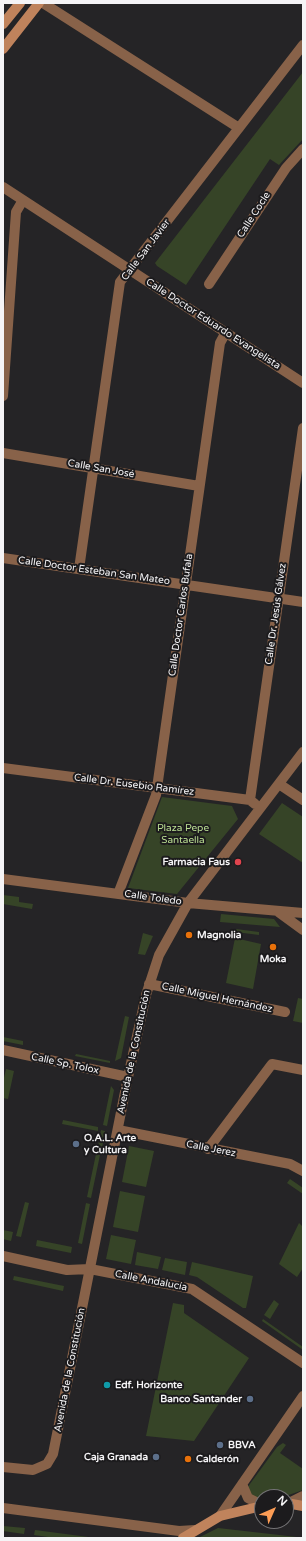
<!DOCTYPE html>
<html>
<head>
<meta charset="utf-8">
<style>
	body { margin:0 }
	#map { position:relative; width:306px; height:1541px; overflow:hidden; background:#252426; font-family:"Varela Round",sans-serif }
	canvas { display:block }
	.frame { position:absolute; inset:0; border:4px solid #f5f4f6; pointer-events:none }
	.north { position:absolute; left:254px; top:1489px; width:40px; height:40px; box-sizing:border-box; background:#1c1b1d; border:1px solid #737274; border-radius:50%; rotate:45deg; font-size:11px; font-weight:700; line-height:16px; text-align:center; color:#f5f4f6 }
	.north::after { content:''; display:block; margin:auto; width:14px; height:18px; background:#fd9d55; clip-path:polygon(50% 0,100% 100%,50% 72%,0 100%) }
</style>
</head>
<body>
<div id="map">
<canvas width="306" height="1541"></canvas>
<div class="frame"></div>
<div class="north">N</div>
</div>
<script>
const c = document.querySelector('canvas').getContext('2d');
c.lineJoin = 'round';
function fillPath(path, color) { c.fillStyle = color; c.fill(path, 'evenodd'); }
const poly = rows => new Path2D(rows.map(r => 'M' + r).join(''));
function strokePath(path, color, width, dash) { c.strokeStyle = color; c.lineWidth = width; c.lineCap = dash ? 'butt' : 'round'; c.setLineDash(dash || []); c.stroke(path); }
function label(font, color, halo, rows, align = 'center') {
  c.font = font + ' "Varela Round",sans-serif'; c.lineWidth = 4; c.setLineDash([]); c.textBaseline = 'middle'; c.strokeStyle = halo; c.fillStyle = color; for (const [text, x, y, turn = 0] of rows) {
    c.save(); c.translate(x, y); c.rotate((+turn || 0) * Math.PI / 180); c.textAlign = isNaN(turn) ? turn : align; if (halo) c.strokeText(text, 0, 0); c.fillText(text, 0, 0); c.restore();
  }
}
fillPath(poly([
	[303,72,303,139,279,165,270,159,186,285,157,266,155,263],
	[162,797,232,806,238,819,177,894,128,888],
	[282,803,303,817,303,863,259,834],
	[3,895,19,897,19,902,33,904,32,909,3,904],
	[221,914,274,919,280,927,220,922],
	[236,929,259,932,259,935,236,932],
	[143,933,153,936,145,955,138,954],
	[235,938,261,944,253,989,226,983],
	[298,998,303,999,303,1023,293,1021],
	[125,1016,129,1017,121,1058,115,1061],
	[3,1037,23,1041,23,1045,3,1041],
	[76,1054,110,1061,110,1063,75,1056],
	[6,1069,14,1071,8,1099,3,1098,3,1082],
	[111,1086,114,1090,107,1126,103,1125],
	[63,1120,98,1127,98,1131,62,1124],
	[101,1130,105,1131,102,1148,98,1147],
	[129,1146,154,1151,146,1187,122,1182],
	[96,1154,100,1155,91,1198,87,1197],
	[290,1179,303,1188,303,1194,287,1183],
	[120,1191,145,1196,138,1232,113,1227],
	[25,1202,29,1203,21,1237,16,1236],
	[86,1203,90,1204,82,1244,78,1243],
	[299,1223,303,1227,303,1268,297,1277,279,1264],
	[3,1230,13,1232,11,1241,3,1239],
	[111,1235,136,1240,131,1264,106,1259],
	[37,1240,72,1247,71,1253,36,1246],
	[137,1252,161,1257,158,1269,135,1265],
	[165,1258,187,1262,185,1275,162,1270],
	[192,1262,253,1276,246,1308,243,1308,197,1277,189,1275],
	[14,1276,64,1286,63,1291,13,1280],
	[274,1300,279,1304,270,1319,264,1315],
	[173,1303,184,1305,184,1313,249,1358,194,1441,146,1436],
	[263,1319,303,1347,303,1350,262,1321],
	[283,1443,286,1445,280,1453,303,1469,303,1490,283,1497,262,1497,262,1499,251,1496,247,1488,277,1447],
	[3,1526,25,1528,24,1534,3,1531],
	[218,1528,297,1537,303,1538,198,1538],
	[35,1530,96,1538,55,1538,34,1535]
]), '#364427');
strokePath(poly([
	[43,3,239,128],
	[3,187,303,383],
	[209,284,286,168,303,149],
	[3,396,16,212,23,200],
	[3,453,199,486],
	[3,558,303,602],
	[79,569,120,282,303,45],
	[3,768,250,800,255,804],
	[279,784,303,800],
	[250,800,303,428],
	[3,879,188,903,303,913],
	[118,894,156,795,220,343,226,332],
	[277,911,303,930],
	[149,984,285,1012],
	[3,1050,128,1077],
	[118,1130,290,1164,303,1171],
	[208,1149,272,1064,303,1070],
	[3,1256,67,1270,90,1269,192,1289,303,1363],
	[3,1467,33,1470,47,1464,53,1454,128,1077,146,995,159,955,188,903,303,752],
	[242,1484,248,1498,262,1505],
	[289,1503,303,1496],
	[3,1508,179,1531,195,1530],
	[220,1516,303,1396]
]), '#886249', 10);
strokePath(poly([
	[3,24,20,3],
	[3,49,39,3],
	[286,1503,303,1506],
	[183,1538,220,1516,262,1506]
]), '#c0835c', 10);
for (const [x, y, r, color] of [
	[238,862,4,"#e0444e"],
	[189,935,4,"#e8710a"],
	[273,947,4,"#e8710a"],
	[76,1144,4,"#5c6f8a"],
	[107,1385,4,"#0f9aa8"],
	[250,1399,4,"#5c6f8a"],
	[220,1445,4,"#5c6f8a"],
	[156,1457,4,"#5c6f8a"],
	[188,1459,4,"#e8710a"]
]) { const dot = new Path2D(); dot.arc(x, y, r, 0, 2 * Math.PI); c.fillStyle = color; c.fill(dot); strokePath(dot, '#1c1b1d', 1.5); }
label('10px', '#f5f4f6', '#1c1b1d', [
	["Calle Cocle",254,215,-57],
	["Calle San Javier",146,250,-53],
	["Calle Doctor Eduardo Evangelista",213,324,33],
	["Calle San José",101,469,10],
	["Calle Doctor Esteban San Mateo",94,571,8],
	["Calle Dr. Jesús Gálvez",276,614,-82],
	["Calle Doctor Carlos Bufala",181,615,-82],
	["Calle Dr. Eusebio Ramírez",134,785,7],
	["Calle Toledo",153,898,8],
	["Calle Miguel Hernández",217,998,12],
	["Avenida de la Constitución",134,1052,-78],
	["Calle Sp. Tolox",65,1064,12],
	["Calle Jerez",211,1149,11],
	["Calle Andalucía",151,1281,11],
	["Avenida de la Constitución",70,1370,-79]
]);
label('10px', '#bbdf93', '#1c1b1d', [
	["Plaza Pepe",183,828],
	["Santaella",183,840]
]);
label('bold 10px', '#f5f4f6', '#1c1b1d', [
	["Farmacia Faus",230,862,"right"],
	["Magnolia",197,935],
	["Moka",273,959,"center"],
	["O.A.L. Arte",84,1138],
	["y Cultura",84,1150],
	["Edf. Horizonte",115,1385],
	["Banco Santander",242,1399,"right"],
	["BBVA",228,1445],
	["Caja Granada",148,1457,"right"],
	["Calderón",196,1459]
], 'left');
</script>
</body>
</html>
